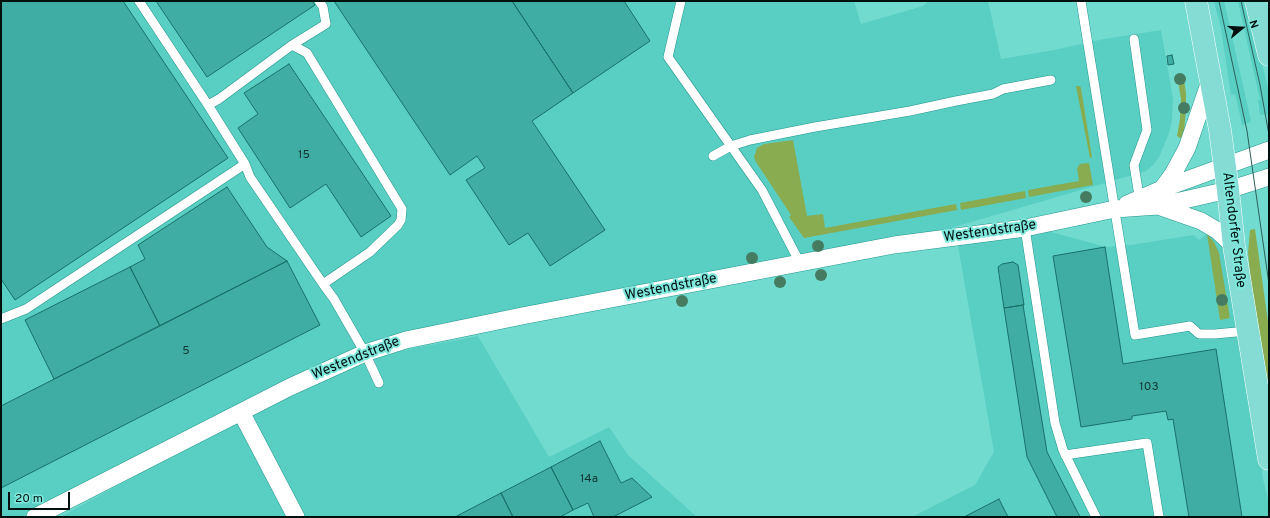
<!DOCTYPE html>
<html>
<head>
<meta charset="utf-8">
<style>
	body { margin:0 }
	#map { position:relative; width:1270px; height:518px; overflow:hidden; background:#72dbd0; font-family:Overpass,sans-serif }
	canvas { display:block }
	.frame { position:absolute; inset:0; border:2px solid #00100e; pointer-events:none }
	.north { position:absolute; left:1222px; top:8px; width:40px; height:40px; -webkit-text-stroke:3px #7fe8dd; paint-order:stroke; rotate:72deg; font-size:11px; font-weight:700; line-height:16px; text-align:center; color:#00100e }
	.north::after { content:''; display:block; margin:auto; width:14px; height:18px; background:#00100e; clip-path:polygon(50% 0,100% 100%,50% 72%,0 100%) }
	.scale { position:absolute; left:8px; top:492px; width:62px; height:18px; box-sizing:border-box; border:2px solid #00100e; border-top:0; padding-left:5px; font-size:12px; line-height:14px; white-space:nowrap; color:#00100e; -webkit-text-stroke:3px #7fe8dd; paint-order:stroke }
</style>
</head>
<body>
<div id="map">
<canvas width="1270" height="518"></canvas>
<div class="frame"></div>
<div class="north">N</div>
<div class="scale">20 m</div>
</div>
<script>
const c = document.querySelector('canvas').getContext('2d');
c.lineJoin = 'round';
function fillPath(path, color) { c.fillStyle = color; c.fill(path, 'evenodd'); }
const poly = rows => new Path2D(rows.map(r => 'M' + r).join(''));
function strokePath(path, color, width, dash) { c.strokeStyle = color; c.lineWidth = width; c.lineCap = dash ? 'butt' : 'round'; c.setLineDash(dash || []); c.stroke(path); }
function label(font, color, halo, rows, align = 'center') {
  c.font = font + ' Overpass,sans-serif'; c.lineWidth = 4; c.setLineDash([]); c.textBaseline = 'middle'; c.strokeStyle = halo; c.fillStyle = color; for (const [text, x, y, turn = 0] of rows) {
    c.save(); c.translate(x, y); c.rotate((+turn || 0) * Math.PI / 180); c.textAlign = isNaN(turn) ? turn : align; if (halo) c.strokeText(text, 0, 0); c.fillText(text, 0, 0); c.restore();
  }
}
fillPath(poly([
	[1,1,854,1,861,24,923,6,929,1,988,1,1001,59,1054,50,1104,39,1161,30,1173,99,1172,120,1169,133,1159,157,1154,164,1146,171,879,249,384,348,35,517,1,517],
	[1214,1,1224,1,1247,103,1251,122,1242,125,1236,97,1234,94,1231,95,1221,29],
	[1238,1,1246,1,1269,92,1269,114,1260,115,1258,100,1260,100],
	[1033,227,1106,247,1131,245,1193,235,1196,237,1199,240,1208,233,1230,240,1263,479,1269,504,1269,517,912,517,975,485,994,452,957,240],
	[478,336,549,457,609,427,628,455,697,517,60,517,245,416,351,367,382,355,415,348]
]), '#59cec3');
fillPath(poly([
	[1183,74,1186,93,1186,108,1184,132,1182,138,1180,138,1177,136,1180,119,1181,99,1177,75],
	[1076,86,1080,86,1081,88,1092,157,1090,158],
	[793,140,807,216,823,214,825,228,956,204,957,210,804,238,789,217,791,215,756,162,754,157,757,148,764,144],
	[1089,163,1093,185,1029,197,1028,190,1079,181,1077,168,1080,164],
	[1025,191,1026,198,961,210,960,203],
	[1255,229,1269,329,1269,389,1251,282,1248,253,1250,230],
	[1207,234,1214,242,1219,253,1230,318,1220,320]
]), '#89ac50');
const building = poly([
	[1,1,123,1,228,158,15,300,1,279,1,1],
	[156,1,312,1,315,5,207,77,156,1],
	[334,1,512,1,573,93,532,121,605,230,550,266,528,233,509,245,466,180,485,168,477,156,450,175,334,1],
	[512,1,624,1,650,41,573,93,512,1],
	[1172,55,1174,64,1168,65,1167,56,1172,55],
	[289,64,391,216,361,237,326,184,290,208,238,128,258,114,244,93,289,64],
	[227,187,267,247,287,261,160,326,130,267,145,259,138,245,227,187],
	[1105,247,1123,364,1216,349,1242,517,1189,517,1173,419,1168,420,1166,411,1132,416,1132,419,1081,427,1053,256,1105,247],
	[287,261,320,325,1,488,1,406,287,261],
	[1013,262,1018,265,1024,305,1004,308,998,267,1002,264,1013,262],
	[130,267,160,326,54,379,25,320,130,267],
	[1023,305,1047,452,1080,517,1057,517,1027,457,1004,308,1023,305],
	[600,441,621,483,632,478,652,497,613,517,594,517,588,503,573,510,551,467,600,441],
	[551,467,573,510,560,517,513,517,501,493,551,467],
	[501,493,513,517,455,517,501,493],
	[999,499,1008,517,964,517,999,499]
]);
fillPath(building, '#3fada3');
strokePath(building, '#19716a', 1);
const service = poly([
	[139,1,208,105,245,164],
	[681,1,668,57,762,190,800,263],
	[1081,1,1135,335,1190,326,1199,334,1215,334,1247,331],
	[1134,39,1147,130,1134,165,1140,202],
	[292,45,326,24,323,7,319,1],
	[208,105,219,99,292,45,307,53,402,209,401,220,398,225,370,252,323,284],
	[713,156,731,146,750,140,815,127,910,111,956,101,993,94,1003,89,1051,80],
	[1025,228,1055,423,1063,450,1096,517],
	[1,319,26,309,245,164,250,177,323,284,334,299,365,353,379,383],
	[1065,455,1147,443,1159,517]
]);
const minor = poly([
	[1162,189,1173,174,1187,148,1210,81],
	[1127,204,1162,189,1269,150],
	[1158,206,1201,221,1218,231,1234,246],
	[241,412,296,517],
	[35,517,290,387,365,353,406,340,522,316,894,245,1025,228,1115,209,1158,206,1228,190,1269,177]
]);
const primary = poly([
	[1196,1,1220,130,1228,190,1234,246,1269,459],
	[1256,1,1269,55]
]);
strokePath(service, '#20978d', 10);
strokePath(minor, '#20978d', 18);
strokePath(primary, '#fff', 23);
strokePath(service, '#fff', 9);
strokePath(minor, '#fff', 17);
strokePath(primary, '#84dcd5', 22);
strokePath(poly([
	[1219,1,1247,131,1269,284],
	[1241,1,1260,85,1269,135]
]), '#2c5e59', 1);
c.fillStyle = '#457c61';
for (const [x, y] of [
	[1180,79],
	[1184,108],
	[1086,197],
	[818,246],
	[752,258],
	[821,275],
	[780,282],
	[1222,300],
	[682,301]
]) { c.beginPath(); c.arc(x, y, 6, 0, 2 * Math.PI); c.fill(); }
label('12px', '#103733', null, [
	["15",304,156],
	["5",186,352],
	["103",1149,388],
	["14a",589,480]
]);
label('14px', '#00100e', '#7fe8dd', [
	["Altendorfer Straße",1233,230,83],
	["Westendstraße",990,232,-8],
	["Westendstraße",671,288,-11],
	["Westendstraße",356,359,-22]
]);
</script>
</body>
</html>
